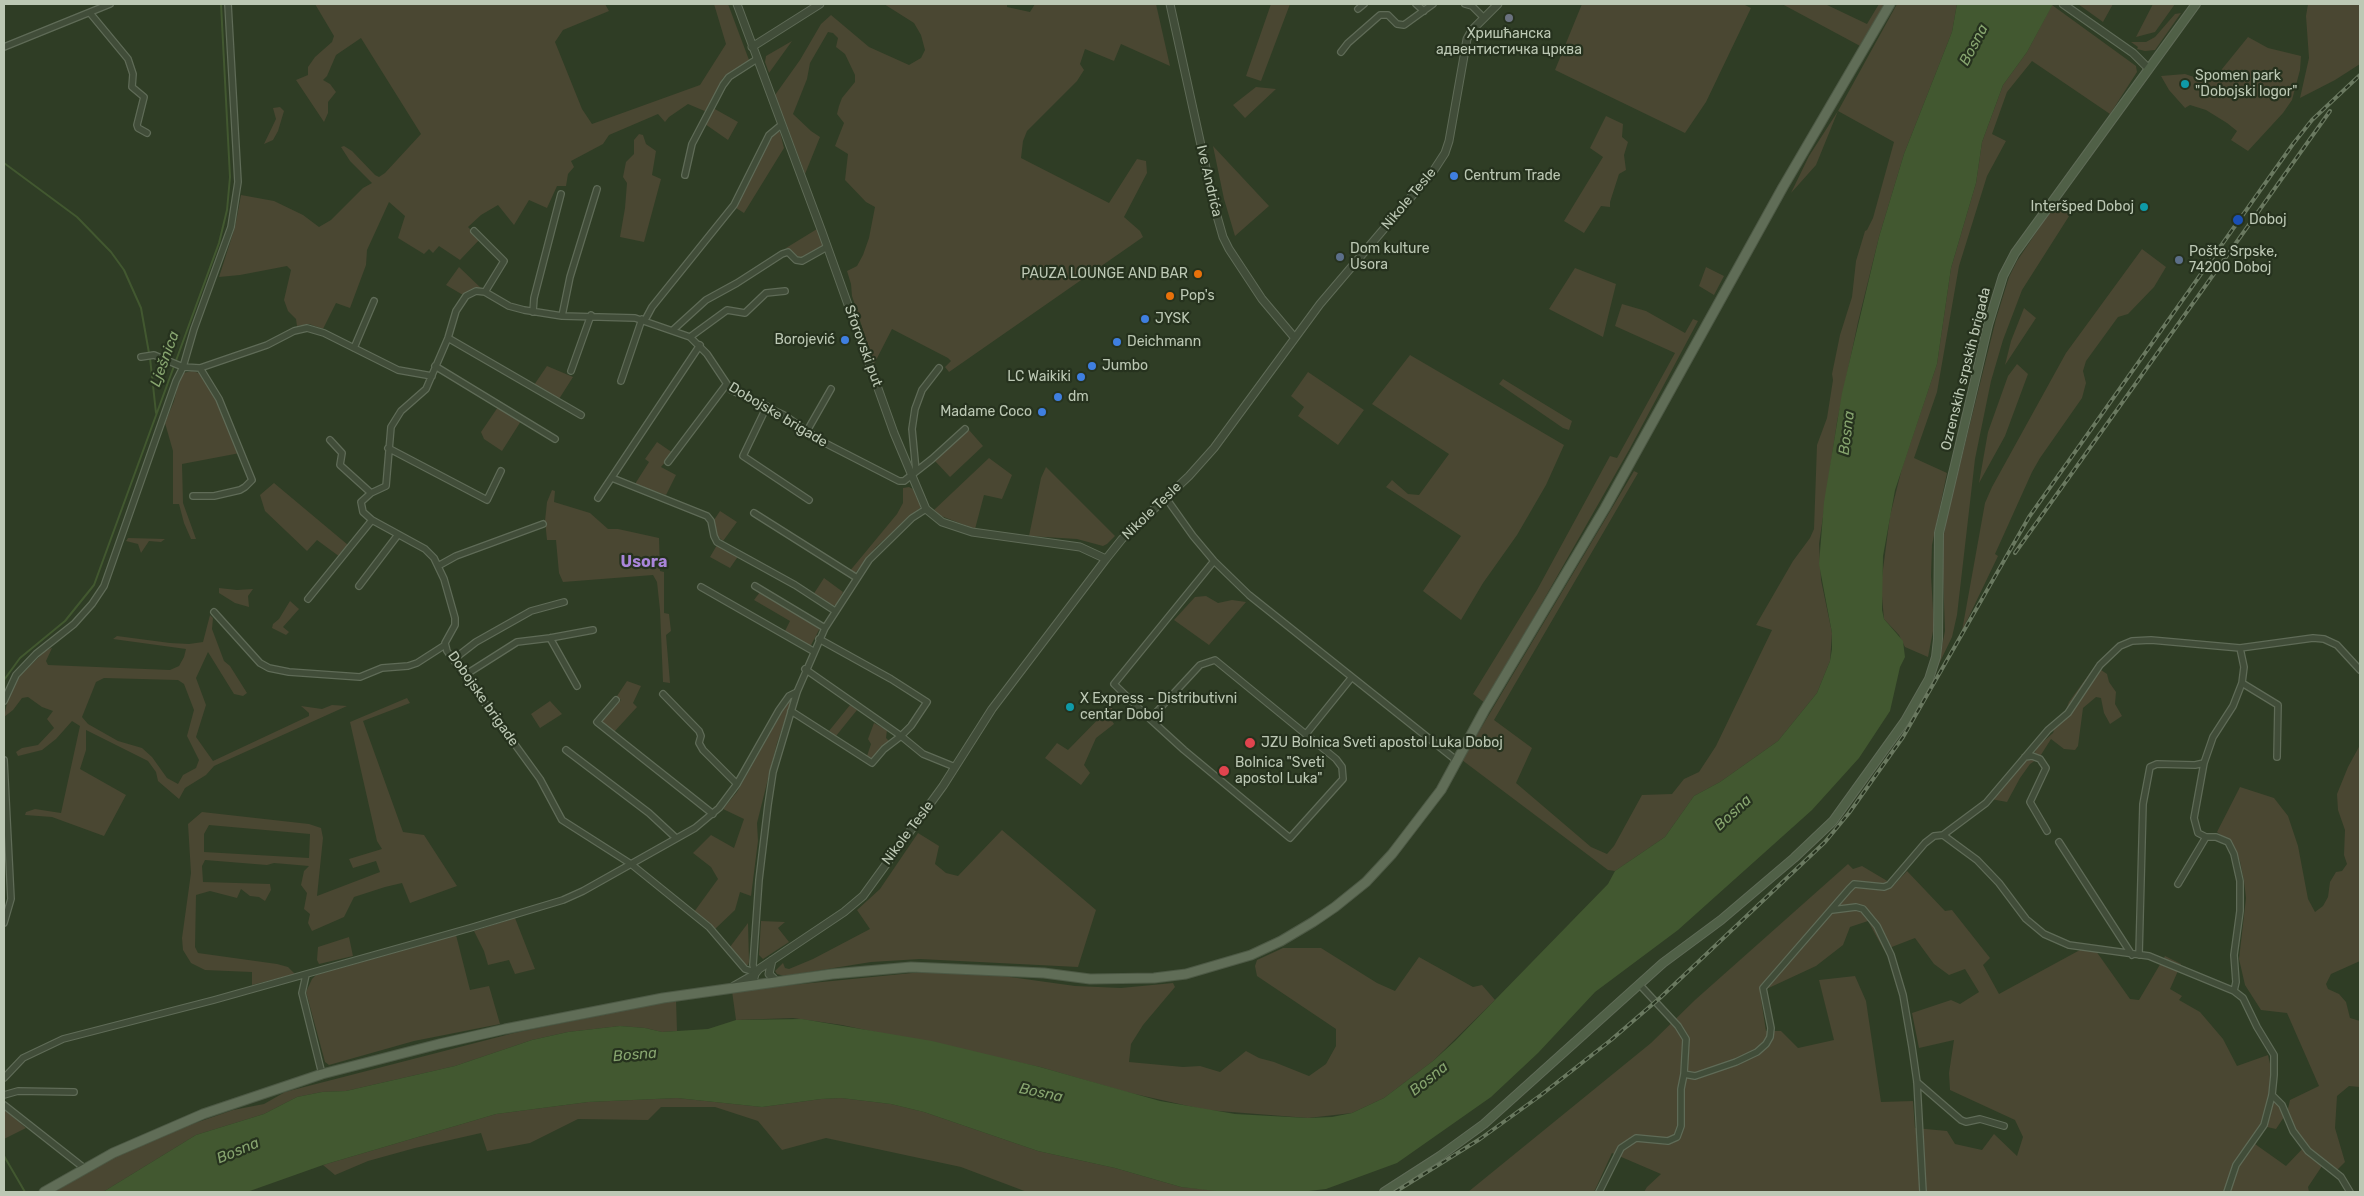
<!DOCTYPE html>
<html>
<head>
<meta charset="utf-8">
<style>
	body { margin:0 }
	#map { position:relative; width:2364px; height:1196px; overflow:hidden; background:#2f3d25; font-family:Rubik,sans-serif }
	canvas { display:block }
	.frame { position:absolute; inset:0; border:5px solid #bcc8b4; pointer-events:none }
</style>
</head>
<body>
<div id="map">
<canvas width="2364" height="1196"></canvas>
<div class="frame"></div>
</div>
<script>
const c = document.querySelector('canvas').getContext('2d');
c.lineJoin = 'round';
function fillPath(path, color) { c.fillStyle = color; c.fill(path, 'evenodd'); }
const poly = rows => new Path2D(rows.map(r => 'M' + r).join(''));
function strokePath(path, color, width, dash) { c.strokeStyle = color; c.lineWidth = width; c.lineCap = dash ? 'butt' : 'round'; c.setLineDash(dash || []); c.stroke(path); }
function label(font, color, halo, rows, align = 'center') {
  c.font = font + ' Rubik,sans-serif'; c.lineWidth = 4.5; c.setLineDash([]); c.textBaseline = 'middle'; c.strokeStyle = halo; c.fillStyle = color; for (const [text, x, y, turn = 0] of rows) {
    c.save(); c.translate(x, y); c.rotate((+turn || 0) * Math.PI / 180); c.textAlign = isNaN(turn) ? turn : align; if (halo) c.strokeText(text, 0, 0); c.fillText(text, 0, 0); c.restore();
  }
}
fillPath(poly([
	[315,4,605,4,609,11,563,30,555,42,582,109,592,124,700,85,726,44,714,4,728,4,749,60,723,78,707,112,688,104,669,117,665,122,658,114,609,135,603,144,571,161,574,167,568,174,566,186,557,186,547,208,529,200,514,225,498,205,481,215,468,227,480,239,460,260,439,246,433,253,429,249,424,254,398,238,405,216,389,202,367,250,366,265,350,308,336,303,323,329,309,324,297,326,296,319,288,311,284,300,291,270,287,266,240,275,219,277,235,227,241,195,274,201,303,215,319,227,331,220,363,188,372,183,350,161,341,147,344,146,352,151,375,175,379,177,385,173,421,134,361,38,336,55,327,76,323,80,330,84,336,92,328,102,328,113,324,122,296,80,308,75,308,67,315,57,332,42,334,36],
	[884,4,1007,4,1007,7,1030,12,1035,4,1156,4,1170,66,1121,44,1114,61,1085,49,1080,64,1084,70,1077,81,1027,131,1023,141,1021,158,1109,203,1137,159,1146,161,1147,173,1124,217,1140,231,1143,237,949,372,945,367,951,361,948,358,892,329,874,364,852,296,851,284,847,271,857,266,863,255,869,238,875,207,866,202,845,180,848,154,835,146,844,123,837,114,839,106,842,98,855,82,855,75,845,54,836,47,838,38,833,33,828,32,810,63,807,79,793,114,811,131,820,137,805,174,775,95,800,60,821,24,831,15,869,47,909,65,921,58,925,50,921,35,914,23],
	[1271,4,1290,4,1261,81,1246,76],
	[1582,4,1743,4,1751,8,1706,102,1685,133,1555,70],
	[1782,4,1825,4,1867,24,1879,4,1886,4,1862,47],
	[1897,4,1957,4,1952,32,1904,154,1879,237,1858,322,1837,422,1819,544,1821,580,1832,633,1830,661,1817,693,1778,741,1720,782,1694,796,1665,837,1615,871,1608,870,1462,760,1634,471,1638,473,1494,720,1532,748,1516,783,1591,847,1607,854,1614,846,1642,795,1672,794,1684,779,1699,772,1716,746,1772,630,1756,625,1793,561,1810,538,1814,529,1817,445,1827,418,1833,380,1832,374,1840,335,1852,297,1856,261,1865,231,1867,230,1873,218,1894,142,1838,111,1816,165,1791,193,1809,156,1838,111],
	[2078,4,2113,4,2103,22],
	[2153,4,2175,4,2155,32,2136,37],
	[2308,4,2360,4,2360,64,2335,80,2300,98,2309,58,2306,16],
	[2052,5,2136,66,2137,72,2110,114,2032,61,2007,92,1992,134,2006,141,1987,176,1959,266,1937,392,1914,458,1947,473,1932,545,1931,576,1934,626,1928,657,1905,647,1899,635,1884,619,1881,585,1890,516,1902,468,1937,364,1951,268,1976,183,1982,142,2003,85,2027,52],
	[2181,13,2155,50,2145,51,2137,49,2138,47,2131,42,2146,42,2155,37,2175,14],
	[2248,37,2268,48,2301,56,2300,70,2292,100,2283,113,2248,151,2231,140,2237,131,2227,123,2206,110,2190,105,2185,108,2169,90,2161,76,2185,74,2200,79,2218,74],
	[792,41,769,73,765,62,766,56],
	[1256,87,1276,89,1245,118,1233,105],
	[280,107,284,111,278,131,273,140,264,144,276,119,273,108],
	[713,108,738,122,728,140,705,124],
	[1606,116,1623,124,1622,137,1628,142,1624,155,1626,170,1619,174,1610,202,1610,207,1601,206,1584,233,1564,221,1603,157,1590,148],
	[775,132,780,132,784,148,744,213,736,208,772,134],
	[639,134,643,135,646,144,656,151,652,175,661,179,644,242,620,237,625,208,627,183,623,177,626,162,634,154,634,140],
	[1213,146,1269,206,1235,236,1224,199],
	[2056,203,2071,213,2022,290,2003,340,1991,381,1975,459,1957,615,1952,637,1938,666,1945,631,1942,547,1946,521,1996,319,2009,277,2017,261],
	[817,229,824,245,800,258,786,248],
	[2142,249,2166,267,2154,287,2128,314,2118,317,2086,361,2083,371,2086,383,2082,398,2040,458,2032,472,1995,554,1998,556,1962,631,1985,503,1992,487,2066,353],
	[459,267,482,289,470,290,463,295,446,285],
	[1706,267,1724,276,1714,295,1699,286],
	[1575,268,1616,284,1603,337,1549,309],
	[1622,304,1646,311,1685,333,1693,319,1698,321,1629,450,1485,703,1473,694,1537,590,1610,456,1617,458,1675,353,1615,326],
	[2024,308,2036,318,2005,365,2011,341],
	[1410,355,1564,445,1546,485,1517,535,1483,583,1461,620,1423,591,1461,536,1386,487,1392,480,1408,494,1419,495,1449,454,1372,404],
	[2017,364,2028,374,2005,436,1979,483,1988,432,2008,376],
	[547,366,573,377,559,399,534,385],
	[192,371,199,373,219,405,240,453,182,464,183,503,196,539,191,539,184,523,179,504,173,504,173,451,165,423,174,401,180,377,183,373],
	[1308,372,1364,410,1338,445,1298,416,1304,407,1291,396],
	[1503,379,1572,421,1569,430,1563,428,1499,384],
	[498,407,521,421,502,451,484,439,481,432],
	[969,430,983,446,950,477,935,461],
	[657,442,673,453,661,467,676,475,666,495,635,484,649,462,645,459],
	[989,458,1012,475,1002,499,984,495,975,529,941,516,934,510],
	[1046,467,1115,536,1107,544,1103,546,1077,539,1029,536,1041,478],
	[274,483,348,545,340,557,317,540,307,551,265,511,260,495],
	[909,487,913,489,920,505,920,508,876,547,856,572,849,572,897,514,903,503,903,488],
	[552,490,555,491,554,502,590,513,608,529,618,529,659,538,660,571,664,572,664,613,669,614,671,631,666,635,670,683,663,682,660,610,657,582,653,575,563,582,559,573,556,540,547,540,545,521,547,502],
	[720,511,737,522,723,541,717,536,714,520],
	[128,538,165,539,161,542,149,541,141,553,138,544,126,541],
	[717,545,739,555,730,568,710,557],
	[824,578,843,592,836,605,832,606,813,595],
	[219,588,237,590,253,589,248,596,249,607,235,603,219,593],
	[760,592,820,628,810,647,784,633,790,621,754,600],
	[1206,596,1218,603,1232,600,1246,602,1209,645,1174,620,1195,597],
	[290,601,299,609,283,627,289,632,286,635,272,628,273,624,279,619],
	[210,615,213,618,212,629,224,661,230,666,247,693,243,696,234,694,208,652,196,678,206,705,196,737,213,761,309,716,309,713,301,706,322,709,332,705,347,706,214,766,206,775,185,788,179,799,158,781,156,772,148,761,86,730,86,750,80,769,126,795,104,836,52,817,25,815,26,812,35,809,61,813,80,726,72,721,56,739,42,750,18,756,16,752,22,748,38,745,54,728,47,719,53,711,42,707,28,697,22,698,13,710,4,717,9,694,16,680,46,650,52,648,46,661,48,665,170,670,179,666,184,657,186,649,113,639,117,636,170,643,189,644,203,642],
	[104,678,178,680,184,684,194,710,187,736,199,760,196,768,183,775,178,784,167,778,152,757,142,748,118,741,88,724,82,717,96,682],
	[2095,666,2107,674,2109,682,2116,692,2115,704,2122,716,2110,724,2104,713,2101,698,2096,697,2083,708,2078,746,2075,750,2064,749,2051,739,2039,758,2030,764,2020,778,2007,802,1991,799,2021,765,2034,754,2038,746,2053,733,2058,719,2066,710,2069,702],
	[627,681,641,686,633,703,637,707,614,732,602,721,621,700,617,696],
	[407,698,410,703,363,721,403,832,424,835,457,886,410,903,402,883,385,887,354,897,344,917,312,931,308,923,310,914,304,909,307,893,301,885,304,871,309,866,274,863,267,865,205,860,202,866,203,882,270,884,271,890,265,901,259,897,250,896,241,889,237,898,210,891,196,895,195,947,198,953,277,964,288,967,295,974,252,985,252,972,205,970,191,963,183,950,182,938,191,873,188,824,202,812,309,824,321,828,323,838,317,896,380,872,376,861,353,868,349,859,382,849,377,841,350,722],
	[209,825,310,834,309,858,204,852,204,834],
	[789,700,792,700,777,743,757,823,758,841,751,896,740,892,735,910,714,930,694,912,718,879,711,867,693,853,711,835,734,848,744,819,723,809,737,792],
	[550,701,562,714,540,728,531,714],
	[850,705,857,710,836,736,829,731],
	[1111,706,1114,712,1111,719,1114,724,1096,738,1084,765,1090,773,1081,785,1045,758,1057,743,1068,750],
	[874,723,887,730,886,738,889,741,872,759,867,756,871,744,868,739],
	[2360,745,2360,961,2331,974,2326,984,2328,989,2339,994,2346,1002,2350,1018,2360,1021,2360,1087,2349,1086,2337,1096,2335,1128,2345,1162,2336,1171,2322,1166,2308,1187,2309,1192,1644,1192,1647,1187,1661,1174,1612,1153,1594,1192,1468,1192,1651,1043,1695,1000,1848,864,1853,869,1862,866,1894,885,1907,871,1945,911,1952,910,1990,958,1983,965,1999,994,2091,944,2130,999,2139,1000,2165,956,2181,964,2170,989,2182,996,2179,1000,2200,1012,2223,1039,2237,1066,2268,1055,2273,1077,2273,1091,2282,1102,2287,1113,2290,1100,2319,1086,2287,1013,2261,1010,2245,985,2239,959,2246,898,2244,881,2240,861,2232,844,2217,832,2240,787,2274,798,2288,816,2298,846,2308,899,2315,912,2323,906,2328,897,2330,882,2336,872,2342,871,2347,864,2344,855,2345,830,2338,810,2337,794,2348,767],
	[1868,921,1884,950,1915,938,1934,964,1949,975,1965,969,1979,992,1960,1004,1951,1000,1912,1013,1919,1048,1954,1040,1949,1073,1950,1090,2015,1120,2023,1137,2017,1156,1994,1134,1982,1150,1955,1144,1947,1131,1915,1128,1913,1101,1881,1102,1866,1001,1855,976,1819,980,1834,1040,1798,1048,1781,1031,1766,1031,1760,992,1816,966,1843,945,1850,927],
	[2286,1114,2306,1145,2286,1166,2255,1144,2267,1127,2276,1129],
	[1002,830,1096,910,1078,967,920,959,871,962,784,976,777,974,775,971,783,963,785,968,789,969,813,959,870,929,857,910,880,889,918,833,939,846,935,864,946,873,958,876],
	[515,918,535,969,515,974,509,960,488,965,484,951,474,931],
	[761,921,785,922,778,928,789,942,763,959,759,955],
	[748,923,749,962,748,965,745,965,730,947],
	[456,935,470,990,489,986,500,1024,414,1041,329,1065,325,1062,306,992,312,979,316,975],
	[349,937,353,956,319,964,317,960,318,947],
	[1283,948,1321,948,1377,983,1395,991,1419,957,1473,987,1482,985,1495,1000,1433,1061,1384,1098,1352,1113,1308,1118,1206,1110,1126,1092,1040,1067,842,1025,793,1018,736,1020,732,991,922,972,967,971,1075,986,1121,988,1173,983,1175,987,1143,1025,1131,1044,1129,1062,1183,1067,1200,1066,1220,1072,1246,1051,1259,1058,1274,1062,1309,1076,1326,1064,1336,1046,1336,1029,1257,976,1255,966,1257,960],
	[676,1000,677,1031,662,1032,645,1028,620,1026,568,1032,532,1040,455,1066,346,1091,322,1092,297,1097,264,1114,196,1135,103,1192,55,1192,98,1165,175,1130,233,1110,264,1104,285,1092,514,1033],
	[677,1098,762,1107,821,1099,841,1098,891,1104,924,1112,1038,1151,1115,1168,1181,1187,1237,1192,1027,1192,961,1167,826,1138,782,1150,758,1121,715,1107,661,1107,648,1120,578,1119,530,1143,487,1151,481,1133,415,1148,368,1161,335,1175,323,1165,496,1114,588,1102],
	[4,1109,26,1128,4,1139]
]), '#4a4732');
fillPath(poly([
	[1957,4,2053,4,2027,52,2003,85,1982,142,1976,183,1951,268,1937,364,1895,490,1883,556,1882,610,1884,619,1903,641,1905,657,1900,667,1890,711,1859,758,1812,810,1678,930,1595,992,1538,1053,1491,1097,1397,1163,1326,1189,1301,1192,1224,1192,1181,1187,1115,1168,1038,1151,924,1112,891,1104,841,1098,821,1099,762,1107,677,1098,588,1102,496,1114,323,1165,247,1192,103,1192,196,1135,264,1114,297,1097,322,1092,346,1091,455,1066,532,1040,568,1032,620,1026,645,1028,662,1032,708,1029,736,1020,802,1019,932,1041,1040,1067,1160,1101,1235,1114,1308,1118,1332,1117,1352,1113,1384,1098,1433,1061,1455,1041,1608,884,1615,871,1665,837,1694,796,1720,782,1778,741,1817,693,1830,661,1832,649,1832,633,1819,564,1824,502,1842,393,1879,237,1904,154,1952,32]
]), '#425830');
strokePath(poly([
	[4,163,77,217,111,252,124,270,141,308,149,353],
	[150,358,156,413],
	[4,680,20,658,65,621,94,585,219,243,227,210,230,177,221,4],
	[4,885,4,887],
	[4,1156,25,1192]
]), '#425830', 2);
const minor = poly([
	[1416,4,1424,11],
	[1465,4,1472,6,1484,18],
	[1358,9,1364,4],
	[90,13,128,59,133,74,132,87,144,97,137,125,138,128,147,133],
	[4,47,110,4],
	[1341,52,1348,43,1380,15,1388,15,1397,24,1404,25,1433,4],
	[685,175,692,144,723,85,729,77,757,59],
	[474,231,504,261,485,292],
	[533,312,534,298,561,194],
	[562,316,570,277,597,189],
	[645,320,652,307,734,205,769,135,781,125],
	[673,330,706,300,737,283,782,254,788,252,796,260,802,261,827,247],
	[690,337,727,310,745,313,766,293,785,291],
	[448,338,581,415],
	[354,348,374,301],
	[141,357,154,355,183,367,200,368,267,345,294,331,307,328,324,333,398,370,432,376],
	[435,366,555,439],
	[571,371,591,315],
	[621,381,642,319],
	[767,406,743,456,809,500],
	[807,431,831,389],
	[330,440,342,453,340,465,371,493],
	[388,448,487,500,501,471],
	[668,462,726,385],
	[916,471,912,429,915,409,922,390,939,368],
	[612,478,707,516,711,521,714,536,717,542,795,585,835,611],
	[193,496,214,496,240,490,245,487,252,480,219,399,200,368],
	[598,498,700,345],
	[1166,498,1193,536,1214,561,1249,595,1456,760],
	[754,513,857,578],
	[438,566,456,556,543,524],
	[359,586,397,536],
	[755,586,825,628],
	[701,587,813,651],
	[308,599,372,520],
	[214,612,260,663,269,668,289,672,360,677,382,668,408,666,417,663,445,645],
	[550,638,577,686],
	[454,659,476,642,531,611,564,602],
	[805,669,901,736,911,726,927,702,891,679,819,639],
	[465,675,517,642,550,638,593,630],
	[2242,683,2278,705,2277,757],
	[663,694,699,731,701,736,699,743,703,750,737,784],
	[616,700,597,722,713,814],
	[4,701,16,675,36,654,74,624,92,604,104,586,176,381,183,367,194,329,231,227,238,182,228,4],
	[791,711,872,763,884,749,901,736,923,754,955,767],
	[1150,719,1200,665,1215,660,1336,759,1342,767,1343,779,1290,838,1184,750,1150,719,1114,684,1214,561],
	[1306,734,1352,677],
	[566,750,649,813,676,838],
	[2025,757,2032,756,2040,759,2046,768,2030,802,2047,831],
	[4,760,11,899,4,923],
	[1943,835,1977,860,1999,883,2026,919,2044,934,2069,945,2149,956,2234,991,2243,998,2257,1027,2274,1055,2274,1075,2272,1095,2264,1125,2236,1165,2227,1192],
	[2206,837,2216,837,2228,842,2234,854,2240,881,2240,911,2234,955,2236,982,2234,991],
	[2059,842,2132,955],
	[2178,884,2206,837,2198,833,2194,818,2204,763],
	[1832,910,1856,907,1863,909,1877,926,1891,955,1903,995,1912,1047,1917,1082,1923,1192],
	[2139,955,2143,804,2150,767,2157,764,2195,765,2204,763,2213,737,2233,706,2242,683,2244,667,2240,648],
	[754,972,745,969,709,927,631,864,562,820,540,779,447,651,445,643,455,625,455,618,444,579,434,558,425,549,372,520,363,512,361,502,371,493,386,486,391,427,401,411,426,389,448,338,456,311,466,296,476,291,485,292,509,306,524,310,562,316,635,318,690,337,707,354,731,390,784,415,823,442,899,481,904,481,932,459,965,429],
	[755,974,753,965,759,880,768,805,773,772,797,692,825,628,869,560,912,518,926,509],
	[306,975,302,993,322,1074],
	[1639,984,1678,1026,1686,1039,1684,1074],
	[4,1078,23,1058,63,1039,214,1000,470,928,563,900,583,891,695,828,719,808,737,784,779,710,789,696,797,692],
	[1917,1082,1961,1120,1966,1122,1980,1119,2004,1126],
	[4,1095,18,1091,74,1092],
	[2272,1095,2282,1105,2293,1131,2308,1151,2341,1177,2350,1192],
	[4,1105,84,1168],
	[1599,1192,1621,1148,1636,1138,1668,1141,1677,1137,1681,1126,1681,1089,1684,1074,1695,1076,1736,1062,1757,1052,1766,1044,1770,1037,1771,1028,1763,988,1849,889,1854,884,1884,887,1889,885,1925,843,1934,836,1943,835,1986,803,2048,730,2068,713,2100,665,2120,646,2132,641,2151,640,2240,648,2313,638,2324,639,2337,645,2360,670]
]);
const tertiary = poly([
	[737,4,822,232,894,433,926,509,942,522,972,532,1080,547,1106,559],
	[1170,4,1215,209,1223,237,1229,249,1262,299,1294,337],
	[2063,4,2133,53,2148,68],
	[752,47,820,4],
	[772,960,769,974,777,982],
	[734,986,755,974],
	[752,986,755,974,759,969,844,912,863,896,943,786,992,709,1106,559,1122,539,1189,476,1214,448,1320,304,1434,170,1445,153,1449,141,1467,39,1472,30,1498,4]
]);
const secondary = poly([
	[1384,1192,1440,1156,1484,1124,1663,963,1721,920,1794,858,1833,821,1905,721,1929,679,1936,657,1938,639,1939,533,1988,325,2003,276,2015,253,2196,4]
]);
const primary = poly([
	[44,1192,113,1153,203,1114,322,1074,439,1044,505,1029,663,998,832,974,911,967,1044,973,1090,979,1154,978,1186,974,1251,955,1281,941,1313,922,1335,907,1366,882,1392,854,1441,790,1484,711,1605,508,1783,187,1890,4]
]);
strokePath(minor, '#5f6b57', 8);
strokePath(tertiary, '#5f6b57', 9);
strokePath(secondary, '#5f6b57', 10);
strokePath(primary, '#4d5945', 11);
strokePath(minor, '#414d39', 5.5);
strokePath(tertiary, '#414d39', 7);
strokePath(secondary, '#506047', 8);
strokePath(primary, '#606d57', 9);
const rail = poly([
	[2015,553,2330,111],
	[1395,1192,1480,1139,1541,1095,1611,1040,1661,997,1825,842,1849,813,1903,737,2029,517,2293,144,2312,120,2360,75]
]);
strokePath(rail, '#6a7960', 4);
strokePath(rail, '#26321e', 2, [5.5]);
for (const [x, y, r, color] of [
	[1509,18,5,"#6b7280"],
	[2185,84,5,"#0f9aa8"],
	[1454,176,5,"#3f7fe0"],
	[2144,207,5,"#0f9aa8"],
	[2238,220,6,"#1a4fb4"],
	[1340,257,5,"#5c6f8a"],
	[2179,260,5,"#5c6f8a"],
	[1198,274,5,"#e8710a"],
	[1170,296,5,"#e8710a"],
	[1145,319,5,"#3f7fe0"],
	[845,340,5,"#3f7fe0"],
	[1117,342,5,"#3f7fe0"],
	[1092,366,5,"#3f7fe0"],
	[1081,377,5,"#3f7fe0"],
	[1058,397,5,"#3f7fe0"],
	[1042,412,5,"#3f7fe0"],
	[1070,707,5,"#0f9aa8"],
	[1250,743,6,"#e0444e"],
	[1224,771,6,"#e0444e"]
]) { const dot = new Path2D(); dot.arc(x, y, r, 0, 2 * Math.PI); c.fillStyle = color; c.fill(dot); strokePath(dot, '#26321e', 2); }
label('14px', '#bcc8b4', '#26321e', [
	["Хришћанска",1509,34,"center"],
	["адвентистичка црква",1509,50,"center"],
	["Spomen park",2195,76],
	["\"Dobojski logor\"",2195,92],
	["Centrum Trade",1464,176],
	["Interšped Doboj",2134,207,"right"],
	["Doboj",2249,220],
	["Dom kulture",1350,249],
	["Usora",1350,265],
	["Pošte Srpske,",2189,252],
	["74200 Doboj",2189,268],
	["PAUZA LOUNGE AND BAR",1188,274,"right"],
	["Pop's",1180,296],
	["JYSK",1155,319],
	["Borojević",835,340,"right"],
	["Deichmann",1127,342],
	["Jumbo",1102,366],
	["LC Waikiki",1071,377,"right"],
	["dm",1068,397],
	["Madame Coco",1032,412,"right"],
	["X Express - Distributivni",1080,699],
	["centar Doboj",1080,715],
	["JZU Bolnica Sveti apostol Luka Doboj",1261,743],
	["Bolnica \"Sveti",1235,763],
	["apostol Luka\"",1235,779]
], 'left');
label('14px', '#bcc8b4', '#26321e', [
	["Ive Andrića",1209,181,77],
	["Nikole Tesle",1409,199,-50],
	["Sforovski put",863,346,70],
	["Ozrenskih srpskih brigada",1966,369,-76],
	["Dobojske brigade",778,415,31],
	["Nikole Tesle",1152,511,-44],
	["Dobojske brigade",483,699,55],
	["Nikole Tesle",908,833,-53]
]);
label('italic 15px', '#87a56f', '#26321e', [
	["Bosna",1974,45,-62],
	["Lješnica",165,359,-70],
	["Bosna",1847,433,-83],
	["Bosna",1733,813,-43],
	["Bosna",635,1055,-5],
	["Bosna",1429,1079,-39],
	["Bosna",1041,1093,12],
	["Bosna",238,1151,-23]
]);
label('bold 16px', '#a985d9', '#26321e', [
	["Usora",644,562]
]);
</script>
</body>
</html>
